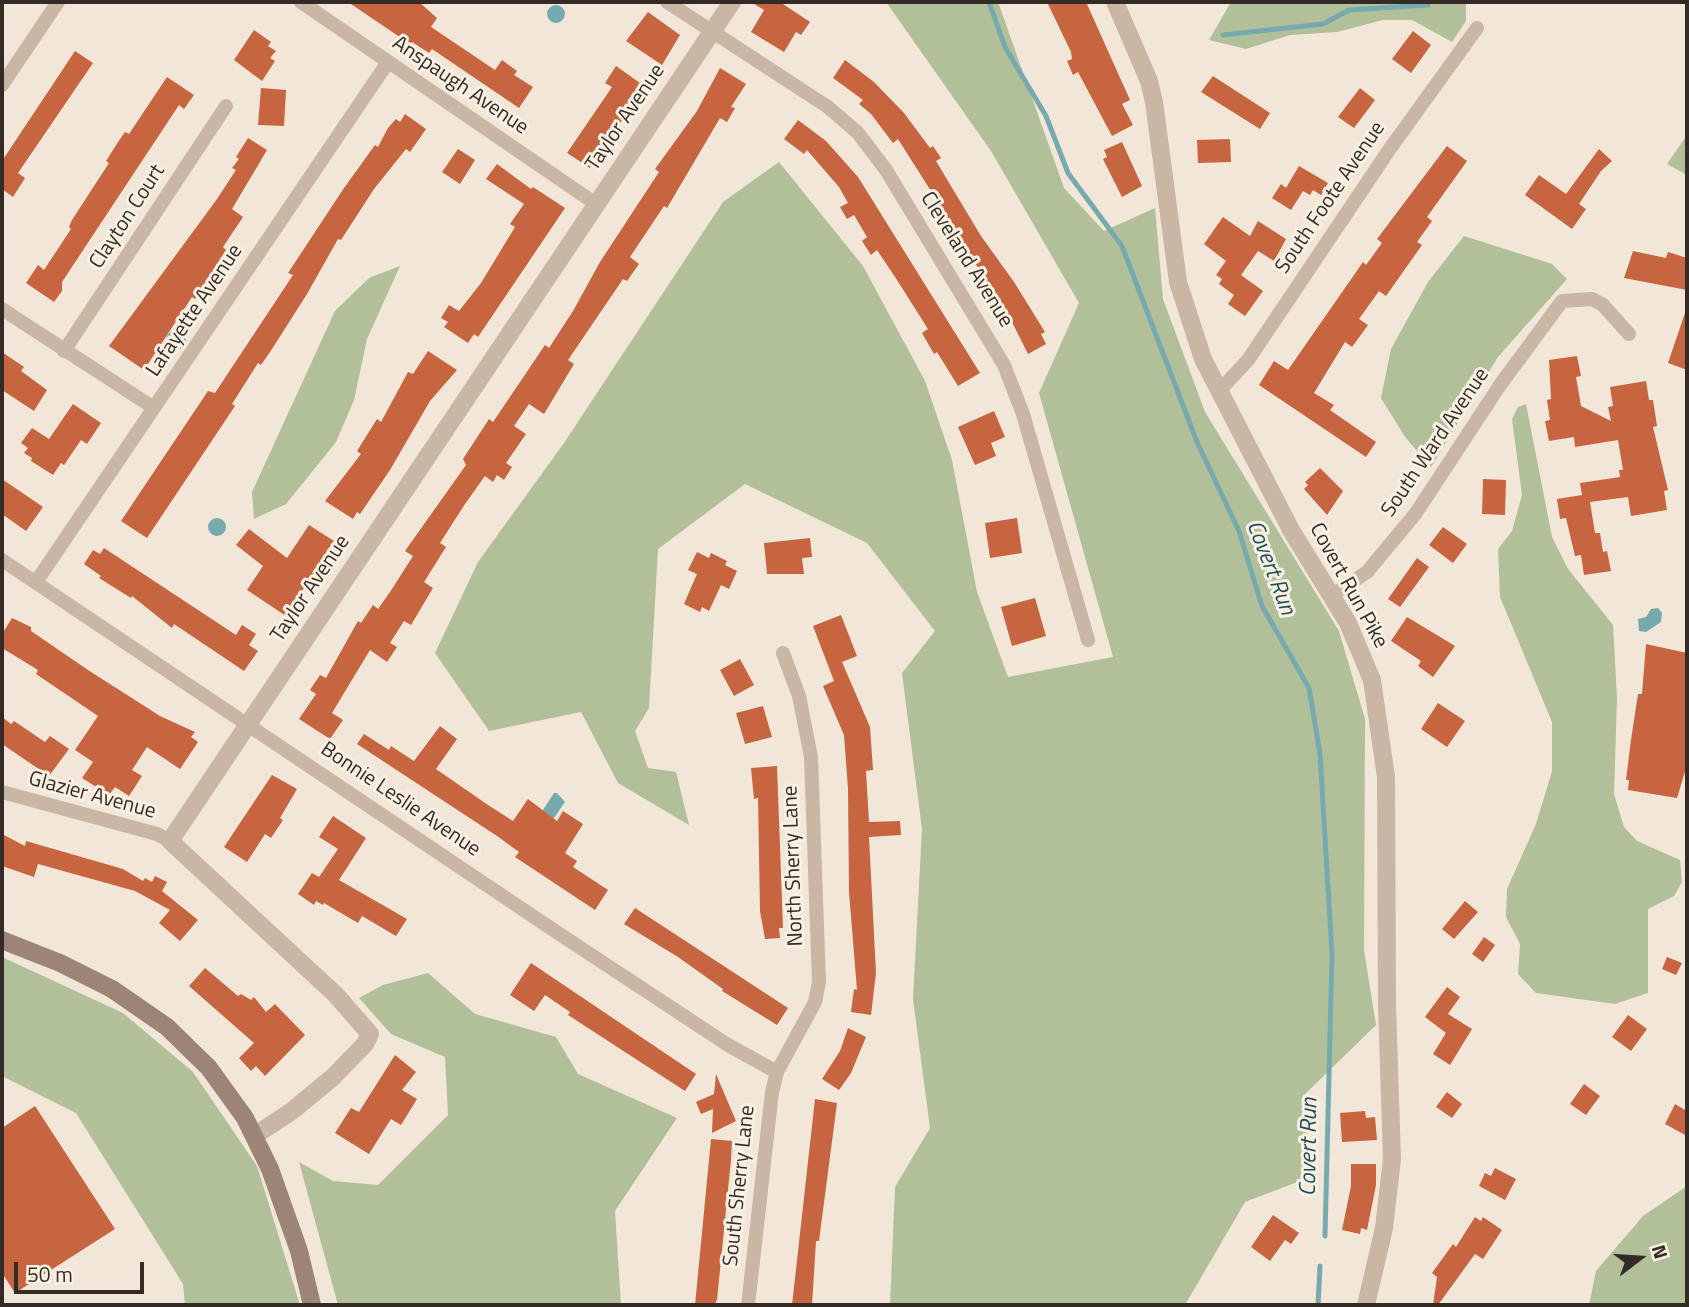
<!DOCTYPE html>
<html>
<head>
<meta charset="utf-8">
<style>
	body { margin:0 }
	#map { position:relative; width:1689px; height:1307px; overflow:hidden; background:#f1e6d8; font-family:"Titillium Web",sans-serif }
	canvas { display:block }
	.frame { position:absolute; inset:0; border:4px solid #342b26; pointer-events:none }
	.north { position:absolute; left:1605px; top:1223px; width:70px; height:70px; -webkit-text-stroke:5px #f9f0e4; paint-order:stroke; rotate:73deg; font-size:19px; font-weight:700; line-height:28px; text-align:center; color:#342b26 }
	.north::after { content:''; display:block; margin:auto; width:24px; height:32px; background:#342b26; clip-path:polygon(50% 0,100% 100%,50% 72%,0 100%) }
	.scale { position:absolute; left:14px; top:1262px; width:130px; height:32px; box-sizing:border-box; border:4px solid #342b26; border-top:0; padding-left:9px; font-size:21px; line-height:24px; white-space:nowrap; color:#342b26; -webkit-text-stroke:5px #f9f0e4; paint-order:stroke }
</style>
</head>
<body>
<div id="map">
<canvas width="1689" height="1307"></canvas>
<div class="frame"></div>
<div class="north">N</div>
<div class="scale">50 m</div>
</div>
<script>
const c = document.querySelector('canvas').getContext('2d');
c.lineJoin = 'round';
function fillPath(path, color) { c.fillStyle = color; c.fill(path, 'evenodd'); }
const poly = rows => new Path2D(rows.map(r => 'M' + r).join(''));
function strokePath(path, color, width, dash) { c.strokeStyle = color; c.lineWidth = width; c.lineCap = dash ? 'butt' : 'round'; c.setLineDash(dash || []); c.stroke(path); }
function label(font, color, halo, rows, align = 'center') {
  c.font = font + ' "Titillium Web",sans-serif'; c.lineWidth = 6; c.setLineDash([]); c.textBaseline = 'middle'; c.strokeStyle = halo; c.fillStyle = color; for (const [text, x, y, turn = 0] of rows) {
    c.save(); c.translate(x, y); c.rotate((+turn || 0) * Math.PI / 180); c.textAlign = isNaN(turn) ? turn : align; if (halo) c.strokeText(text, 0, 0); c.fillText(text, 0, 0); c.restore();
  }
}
fillPath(poly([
	[886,2,998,2,1064,188,1104,231,1155,208,1163,299,1205,412,1339,631,1365,719,1364,950,1376,1025,1303,1096,1313,1176,1245,1202,1185,1305,890,1305,895,1187,930,1128,913,999,922,829,902,673,935,631,867,543,745,484,658,549,649,708,635,731,648,768,676,772,689,825,618,783,581,712,489,731,435,653,478,562,564,443,723,202,779,162,863,266,925,381,952,460,977,592,1008,677,1113,657,1039,393,1079,303,991,151],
	[1231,2,1466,2,1466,21,1452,42,1412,20,1383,20,1337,32,1290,35,1246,49,1209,40],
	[1687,135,1687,175,1667,164],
	[1464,236,1552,264,1567,279,1498,357,1431,467,1405,437,1381,398,1391,349,1428,282],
	[400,266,367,339,354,400,336,442,286,504,254,519,252,492,335,311,369,278],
	[1526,404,1552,537,1568,569,1613,625,1617,698,1614,794,1624,827,1637,841,1680,860,1682,882,1674,896,1648,909,1648,993,1615,1004,1536,993,1518,974,1520,944,1506,917,1507,889,1536,824,1552,771,1552,722,1500,597,1498,549,1512,531,1522,495,1512,419,1518,407],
	[2,957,123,1013,193,1072,257,1166,300,1305,185,1305,183,1284,76,1113,2,1076],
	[428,973,475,1014,556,1037,578,1074,677,1118,615,1211,621,1305,338,1305,299,1162,333,1181,378,1185,448,1115,445,1057,391,1034,359,998,383,985],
	[1687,1186,1687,1305,1589,1305,1596,1271,1643,1216]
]), '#b1c098');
fillPath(poly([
	'547 14a9 9 0 1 1 18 0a9 9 0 1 1-18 0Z',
	'166 340a10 10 0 1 1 20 0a10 10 0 1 1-20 0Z',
	'208 527a9 9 0 1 1 18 0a9 9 0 1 1-18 0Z',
	[1658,608,1662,613,1661,622,1646,632,1639,631,1638,619,1646,617,1651,609],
	[554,793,557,793,565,802,552,821,541,813]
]), '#77aaae');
strokePath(poly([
	[989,2,1005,47,1046,116,1068,173,1122,246,1197,442,1239,531,1262,606,1309,688,1320,754,1332,954,1325,1236],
	[1223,35,1323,24,1349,10,1428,5],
	[1318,1305,1320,1266]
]), '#77aaae', 5);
fillPath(poly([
	[348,2,419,2,437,18,431,27,495,70,502,60,517,71,514,75,533,87,519,108,432,49,429,53,412,42,410,44],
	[751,2,780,2,810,22,801,35,796,32,784,52,751,32,764,10],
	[1047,2,1086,2,1130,100,1122,104,1133,125,1112,136,1078,72,1073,75,1067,61,1072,59,1071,52],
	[648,12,680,35,662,65,626,41],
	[254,30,271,42,268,46,276,51,270,58,275,61,262,81,234,60],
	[1413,31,1431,45,1411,73,1392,59],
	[75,51,93,63,18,173,25,178,13,197,2,189,2,161],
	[845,60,874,82,904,113,930,148,933,146,941,158,936,161,981,236,1014,282,1045,332,1041,334,1046,344,1028,354,1008,314,1004,317,977,266,933,201,936,199,898,139,893,143,871,114,859,104,863,100,833,78],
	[616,66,640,83,636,90,640,94,590,168,567,153,612,87,605,83],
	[720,68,746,84,731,107,735,108,727,122,720,118,667,208,664,206,630,257,639,264,627,281,623,279,568,360,574,364,544,414,529,404,514,426,526,434,506,463,512,467,504,480,497,475,493,482,485,476,465,504,440,543,446,547,424,582,433,588,411,625,404,621,390,643,397,647,387,662,370,650,332,713,343,720,330,739,299,719,316,694,310,690,320,675,326,678,358,621,361,623,373,605,378,609,390,592,413,556,405,551,466,465,463,459,489,419,493,422,545,345,549,348,573,311,600,262,659,172,655,169,697,111],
	[1213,76,1270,113,1260,129,1201,92],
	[167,77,194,95,184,109,179,105,62,282,62,291,54,302,26,283,38,265,44,270,71,229,69,227,72,220,109,163,106,161,118,142,125,132,129,134],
	[261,88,286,90,284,126,258,125],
	[1360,88,1375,100,1354,128,1338,117],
	[405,114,426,129,410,152,406,149,374,189,341,240,338,239,307,294,272,349,261,365,258,363,232,404,235,406,147,538,121,521,208,391,215,393,293,275,288,273,344,188,375,145,378,147,388,128,396,119,400,122],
	[798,120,826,141,858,177,980,373,958,386,937,352,934,354,922,333,928,329,897,280,877,250,871,255,862,241,867,237,854,215,847,219,840,207,848,203,839,187,807,150,804,154,784,139],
	[248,138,267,150,232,209,243,217,223,247,226,250,195,299,192,297,144,370,109,346,217,199,236,170,232,168,239,159,236,157],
	[1230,139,1231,162,1198,163,1197,140],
	[1122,142,1142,186,1122,197,1103,159,1107,157,1104,150],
	[1447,146,1467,161,1427,217,1432,221,1417,242,1422,245,1386,296,1379,291,1359,319,1368,325,1352,347,1345,342,1314,393,1334,405,1330,410,1376,442,1366,457,1259,385,1274,361,1288,370,1363,262,1366,265,1382,243,1377,239],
	[458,149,475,160,460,184,442,172],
	[1599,149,1612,161,1601,171,1579,204,1586,209,1572,229,1525,195,1539,175,1566,194],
	[497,164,531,189,533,187,565,208,478,337,474,334,468,343,444,327,448,322,441,318,449,305,459,311,481,283,515,227,510,224,524,204,486,179],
	[1299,166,1328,183,1321,195,1313,190,1310,195,1303,191,1291,210,1272,198,1281,184,1286,188],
	[1223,217,1250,236,1258,221,1286,239,1274,261,1258,251,1241,275,1263,291,1245,316,1228,304,1234,295,1219,284,1222,279,1216,275,1226,261,1204,244],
	[1633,251,1666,258,1668,252,1687,258,1687,290,1624,278],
	[1685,313,1687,313,1687,370,1668,363],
	[428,351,457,370,430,401,390,470,360,514,357,512,353,519,325,501,361,454,357,451,377,419,381,422,408,372,413,374],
	[2,352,24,367,21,371,47,390,34,411,2,390],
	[1577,356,1581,376,1576,377,1581,406,1611,421,1608,407,1613,406,1610,387,1646,381,1649,400,1653,400,1657,426,1653,427,1668,490,1664,491,1667,510,1631,516,1628,497,1590,502,1595,533,1600,533,1603,552,1607,551,1611,571,1584,575,1581,555,1575,556,1566,518,1560,519,1557,499,1582,495,1580,483,1620,477,1619,470,1623,470,1618,440,1575,447,1574,437,1549,441,1545,421,1550,420,1547,400,1551,399,1549,360],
	[73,404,101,423,87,444,81,440,64,465,61,463,53,475,31,461,32,458,24,453,28,448,21,443,32,428,49,439],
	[994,411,1005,437,991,443,996,456,975,465,958,427],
	[1320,468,1343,491,1327,515,1304,489,1308,485,1305,482],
	[2,479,43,507,26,531,2,514],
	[1483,479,1506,480,1505,515,1482,514],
	[1017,518,1022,553,990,558,985,523],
	[309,525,334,541,286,616,247,590,263,566,236,545,249,529,287,558],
	[1443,527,1467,544,1453,563,1429,545],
	[810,538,812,557,802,558,804,574,767,574,764,543],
	[104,548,236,635,242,625,256,634,249,645,258,651,244,671,174,624,172,628,132,596,131,598,99,578,101,576,84,564,93,550,100,554],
	[697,552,709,558,711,553,727,561,725,565,737,571,729,589,721,585,709,611,702,607,700,612,684,604,697,574,688,570],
	[1417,558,1429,567,1400,607,1388,599],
	[1035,598,1046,636,1012,646,1001,607],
	[841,615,857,656,842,662,870,727,873,770,866,771,869,822,900,821,901,835,869,837,876,973,871,1015,851,1012,854,989,857,990,849,892,848,789,844,735,823,686,834,681,813,626],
	[1407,617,1455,646,1433,677,1418,666,1421,661,1391,641],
	[12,618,31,627,31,631,88,670,160,716,195,732,191,737,198,742,180,769,147,747,132,770,142,776,129,796,115,787,109,795,82,778,93,762,75,750,98,716,36,674,38,670,2,648,2,634],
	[1646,644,1687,653,1687,765,1677,798,1628,790,1629,780,1626,780,1631,740,1638,694,1642,694],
	[740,659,754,685,734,696,720,670],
	[1438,703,1465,721,1447,747,1421,729],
	[763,706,772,737,745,744,736,713],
	[2,717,11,724,14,721,45,742,50,736,69,749,49,776,2,744],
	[440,726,457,739,436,769,488,805,513,821,528,799,557,821,563,811,583,824,565,853,577,861,573,867,608,890,595,910,515,857,519,852,497,836,357,744,364,734,389,750,391,746,414,761],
	[777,766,783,928,779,928,780,938,765,939,760,911,758,798,754,799,751,768],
	[272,775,297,789,280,818,283,820,271,838,265,834,247,862,224,847],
	[333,816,366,838,339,880,407,919,396,936,362,916,358,923,324,903,323,905,316,901,314,905,298,894,312,873,319,877,338,849,319,837],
	[2,834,25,846,26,841,123,869,143,881,145,878,152,882,155,876,167,882,162,891,198,920,180,941,159,923,170,910,135,891,38,864,34,877,2,866],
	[1465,901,1478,912,1454,939,1442,929],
	[635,908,788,1008,777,1025,722,991,723,989,678,957,624,924],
	[1484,937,1495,945,1483,962,1472,954],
	[1667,957,1682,963,1676,975,1662,969],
	[531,963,696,1074,685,1091,568,1015,570,1012,545,995,534,1011,510,995],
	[205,968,238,996,241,994,251,1000,254,997,266,1012,275,1004,305,1035,265,1076,256,1066,251,1071,239,1058,254,1043,189,986],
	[1447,987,1460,997,1448,1014,1472,1029,1450,1065,1433,1054,1446,1033,1425,1017],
	[1628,1015,1647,1029,1631,1051,1612,1037],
	[848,1028,866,1037,851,1073,839,1090,822,1079,840,1051],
	[395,1055,416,1072,402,1090,417,1099,401,1125,391,1119,369,1154,335,1133,351,1108,359,1112],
	[716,1074,736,1121,712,1133,713,1109,701,1114,696,1102,714,1094],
	[1584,1084,1600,1096,1586,1115,1570,1104],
	[1447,1092,1462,1104,1452,1118,1436,1107],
	[815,1099,837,1103,819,1241,816,1241,812,1305,792,1305],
	[1675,1104,1687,1111,1687,1136,1665,1124],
	[35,1106,115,1229,15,1293,2,1273,2,1128],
	[1365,1111,1366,1118,1375,1117,1377,1140,1342,1142,1340,1113],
	[711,1139,732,1141,731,1160,717,1300,714,1305,695,1305],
	[1351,1164,1376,1164,1376,1185,1367,1230,1361,1228,1360,1234,1342,1230,1351,1186],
	[1495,1168,1516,1179,1505,1200,1479,1186,1485,1173,1491,1176],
	[1273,1215,1299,1233,1291,1244,1285,1240,1270,1261,1251,1247],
	[1475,1217,1481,1221,1483,1217,1502,1230,1483,1259,1475,1254,1438,1305,1433,1305,1437,1277,1432,1273,1453,1244,1456,1247]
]), '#c76540');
strokePath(poly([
	[301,2,596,204],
	[667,2,828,107,858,133,886,170,1004,365,1023,414,1088,640],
	[2,85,58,2],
	[2,309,154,408],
	[64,351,226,106],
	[1219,391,1248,360,1389,150,1477,28],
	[2,560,558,933,728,1045,777,1072],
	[36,582,388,62],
	[1331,596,1367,572,1416,513,1500,385,1562,301,1592,299,1603,305,1629,334],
	[2,792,157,834,170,841],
	[748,1305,772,1092,777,1072,815,1002,819,982,811,757,799,696,783,653]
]), '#c9b6a4', 14);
strokePath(poly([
	[1115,2,1149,81,1154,102,1178,282,1203,359,1291,530,1348,623,1372,680,1386,777,1387,1005,1392,1159,1384,1228,1366,1305],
	[254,1136,292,1111,333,1077,365,1044,370,1034,336,995,170,841,732,2]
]), '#c9b6a4', 18);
strokePath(poly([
	[2,940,60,963,112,989,167,1027,209,1068,245,1118,270,1169,299,1251,312,1305]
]), '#9c8576', 18);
label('21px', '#342b26', '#f9f0e4', [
	["Anspaugh Avenue",460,86,34],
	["Taylor Avenue",626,118,-56],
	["South Foote Avenue",1331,198,-56],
	["Clayton Court",128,217,-57],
	["Cleveland Avenue",966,260,58],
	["Lafayette Avenue",195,311,-56],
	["South Ward Avenue",1436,443,-56],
	["Covert Run Pike",1348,586,61],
	["Taylor Avenue",311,589,-56],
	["Glazier Avenue",92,796,15],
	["Bonnie Leslie Avenue",400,800,34],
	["North Sherry Lane",794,866,-92],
	["South Sherry Lane",740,1186,-84]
]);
label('italic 23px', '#1b5056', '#f9f0e4', [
	["Covert Run",1270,568,69],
	["Covert Run",1310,1147,-89]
]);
</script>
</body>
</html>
